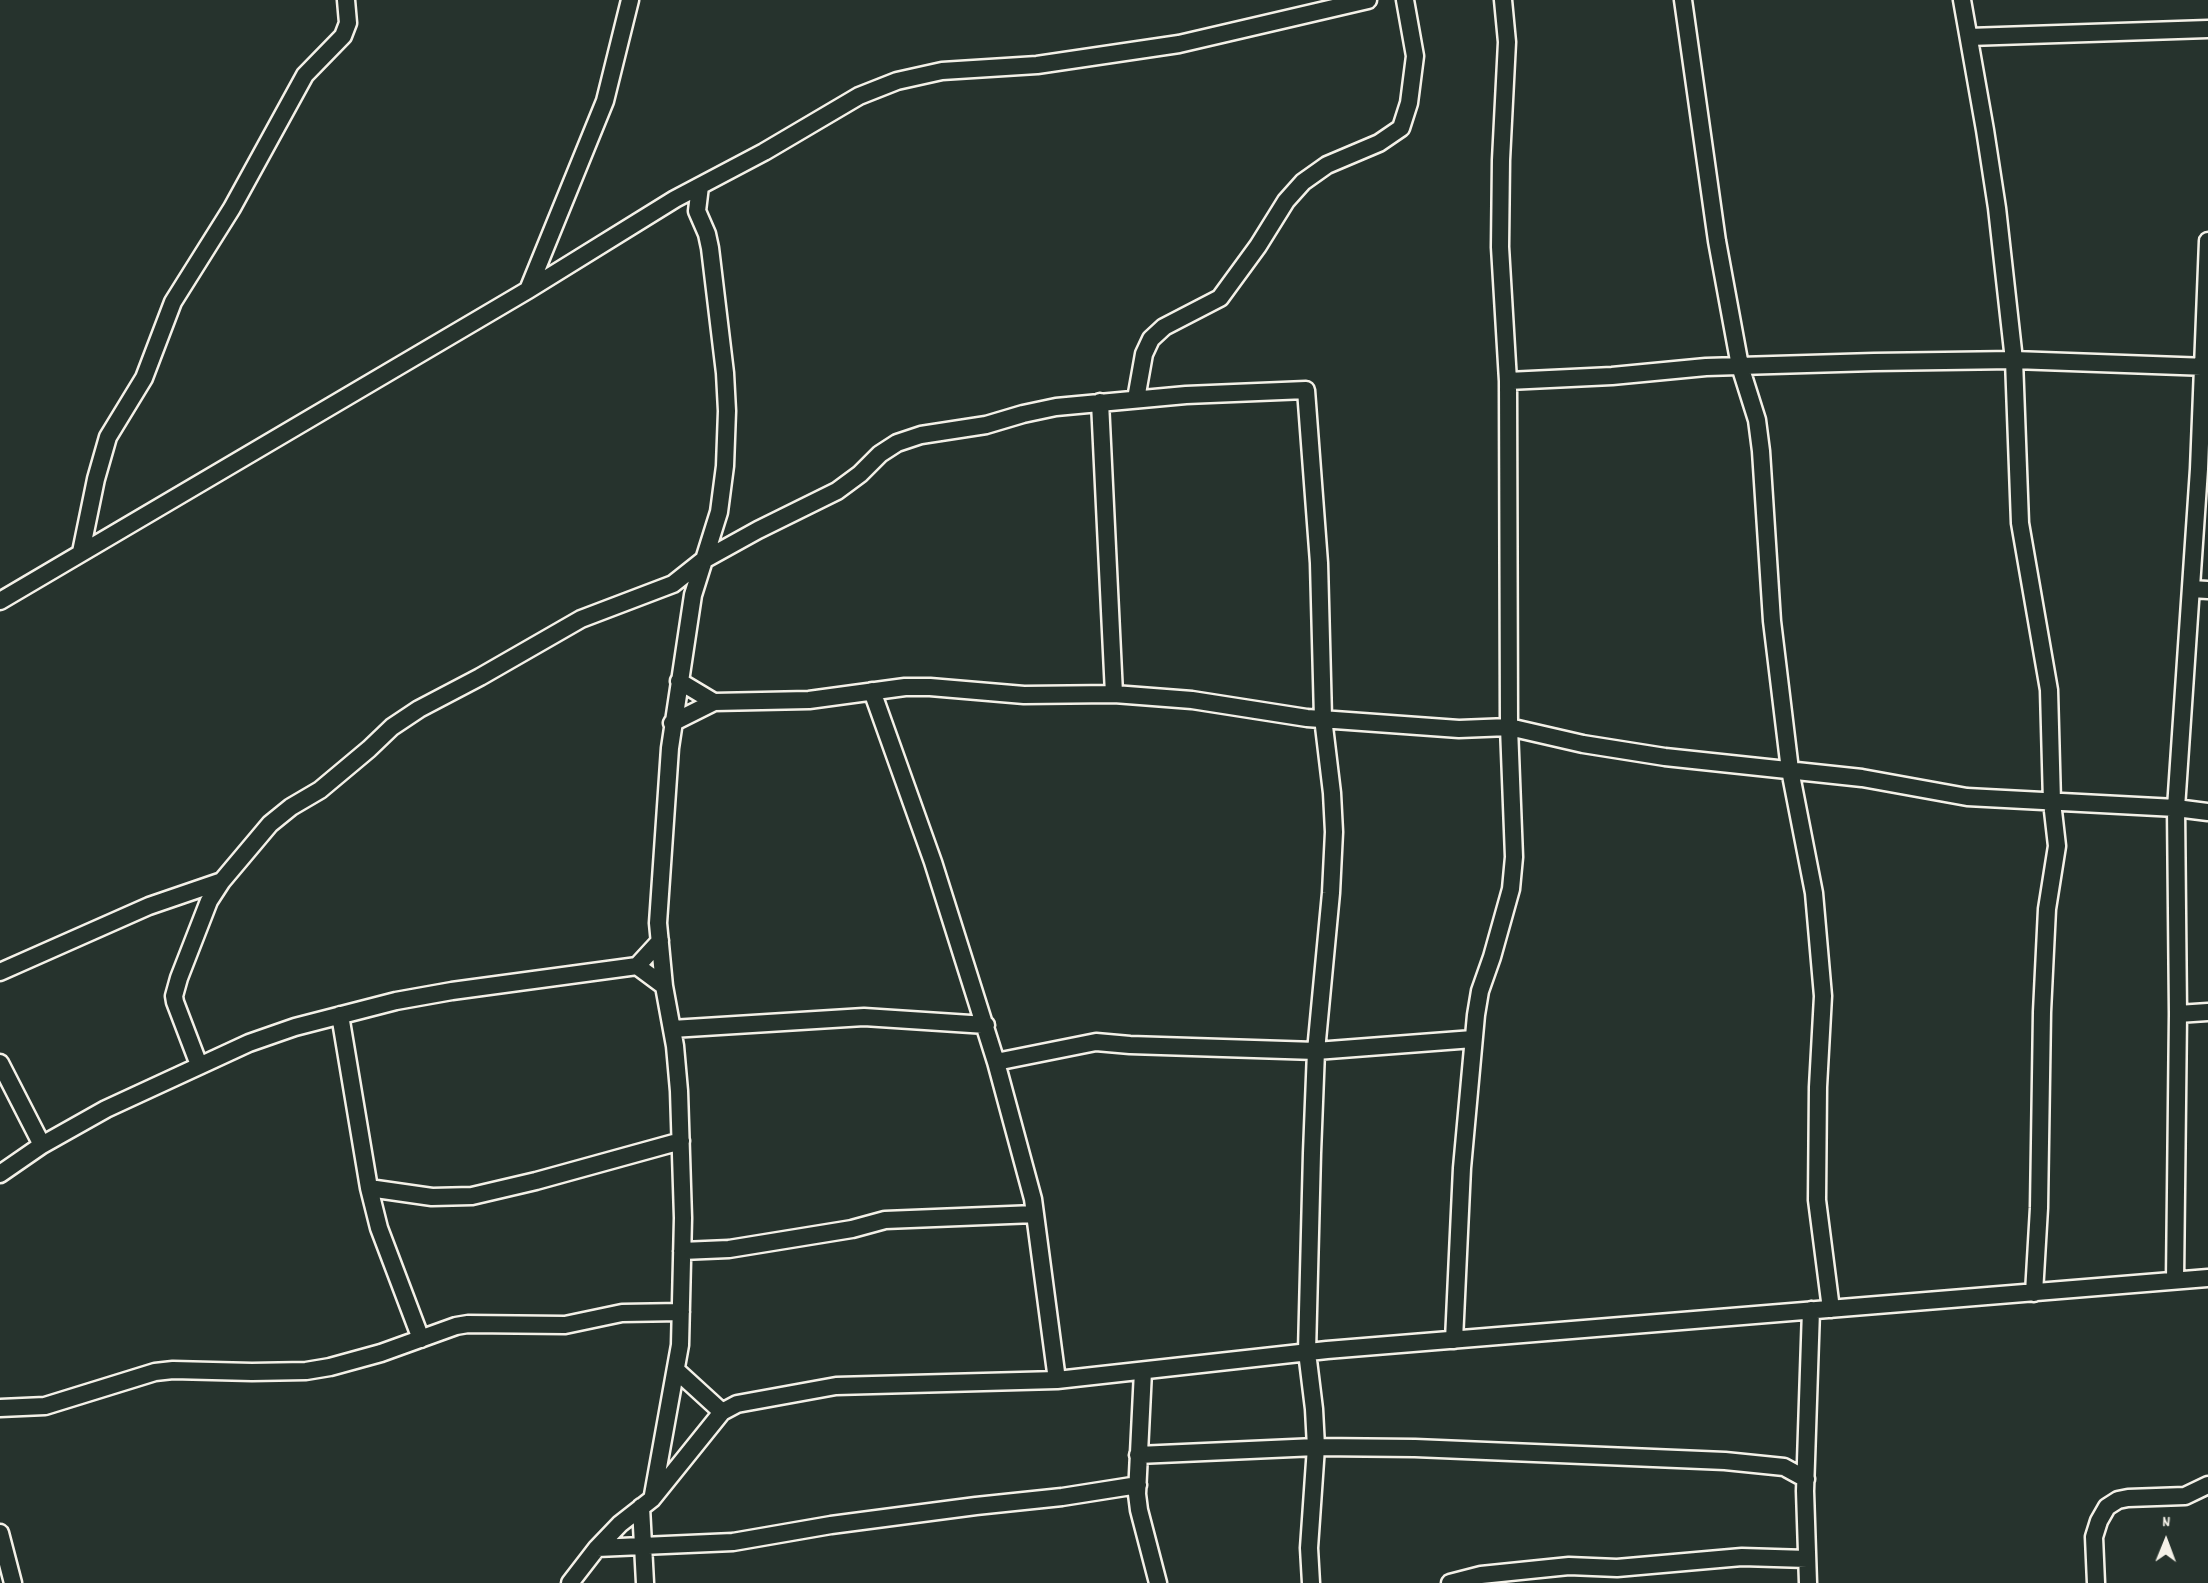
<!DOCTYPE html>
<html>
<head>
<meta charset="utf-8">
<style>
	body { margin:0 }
	#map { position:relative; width:2208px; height:1583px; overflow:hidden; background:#26332d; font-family:Dekko,sans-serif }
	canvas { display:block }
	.north { position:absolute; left:2136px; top:1511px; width:60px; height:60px; -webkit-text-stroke:4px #26332d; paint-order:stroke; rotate:1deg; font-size:16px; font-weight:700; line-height:24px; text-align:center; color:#f4f1e8 }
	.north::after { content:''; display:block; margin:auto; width:21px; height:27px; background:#f4f1e8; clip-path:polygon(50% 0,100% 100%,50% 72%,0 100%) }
</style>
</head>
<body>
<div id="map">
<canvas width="2208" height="1583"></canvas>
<div class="north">N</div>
</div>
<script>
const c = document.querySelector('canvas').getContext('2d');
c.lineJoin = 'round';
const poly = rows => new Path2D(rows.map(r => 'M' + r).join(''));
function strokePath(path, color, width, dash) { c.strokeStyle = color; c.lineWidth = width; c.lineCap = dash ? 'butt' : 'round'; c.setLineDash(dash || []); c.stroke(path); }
const minor = poly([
	[1683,0,1717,241,1740,366,1757,420,1761,451,1772,621,1790,770,1814,893,1823,996,1818,1087,1817,1200,1831,1309],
	[1962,0,1985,130,1997,208,2014,360,2020,523,2049,690,2052,802,2057,846,2047,909,2042,1012,2039,1208,2034,1293],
	[1969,37,2208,29],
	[528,290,605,101,630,0],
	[1508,381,1612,376,1706,367,1874,362,2014,360,2208,367],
	[1136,399,1144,354,1151,339,1164,327,1220,298,1258,246,1286,201,1303,182,1327,165,1379,143,1401,128,1409,103,1415,56,1405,0],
	[1100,402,1114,694],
	[81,552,96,479,108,437,144,378,173,302,232,208,305,75,343,36,348,23,346,0],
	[2191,589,2208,590],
	[0,601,528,290,675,199,764,152,859,96,897,81,942,71,1037,65,1179,44,1368,0],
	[679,681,714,702],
	[872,691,933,862,996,1062,1033,1199,1057,1380],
	[672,723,714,702,809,700,905,687,930,687,1024,695,1114,694,1192,700,1307,718,1459,729,1509,727,1583,744,1665,757,1862,778,1967,797,2176,808,2208,812],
	[637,966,664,986],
	[0,972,149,906,222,881],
	[2178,1014,2208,1012],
	[340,1015,369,1188,379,1228,421,1339],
	[672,1029,864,1017,986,1025],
	[996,1062,1096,1042,1130,1045,1316,1051,1473,1039],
	[0,1063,42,1145],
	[199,1065,175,1002,174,996,179,978,209,901,222,881,270,824,291,807,320,790,369,749,392,727,419,709,480,677,581,619,673,584,702,561,758,530,837,491,860,474,880,454,897,443,921,435,986,425,1023,414,1056,407,1186,395,1306,390,1319,563,1323,718,1332,793,1334,832,1331,893,1316,1051,1312,1153,1307,1352,1314,1409,1316,1447,1309,1548,1311,1583],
	[0,1174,42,1145,106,1109,249,1043,295,1027,396,1001,452,991,637,966,660,941],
	[369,1188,432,1197,472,1196,536,1181,681,1141],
	[682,1251,729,1249,852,1229,885,1220,1035,1214],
	[2175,1280,2178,1014,2176,808,2199,469,2208,241],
	[1454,1340,1462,1168,1476,1015,1480,991,1492,957,1511,889,1514,857,1509,727,1508,381,1500,247,1501,160,1507,42,1503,0],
	[676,1370,722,1412],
	[1143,1371,1137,1494,1139,1510,1158,1583],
	[0,1408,45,1406,155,1372,173,1370,252,1372,306,1371,330,1367,381,1353,456,1326,468,1324,565,1325,622,1313,681,1312],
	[1138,1455,1316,1447,1415,1448,1725,1461,1784,1467,1806,1479],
	[653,1495,680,1345,683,1218,679,1091,675,1046,664,986,658,923,670,748,693,595,719,512,725,466,727,411,725,373,710,248,707,234,697,211,700,186],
	[641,1507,645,1583],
	[0,1533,13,1583],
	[597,1548,733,1542,831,1525,976,1506,1062,1497,1138,1485],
	[570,1583,597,1548,620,1524,652,1499,722,1412,737,1404,836,1386,1057,1380,1327,1350,2208,1278],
	[1450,1583,1481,1575,1569,1566,1617,1568,1742,1557,1807,1559],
	[1808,1583,1805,1491,1811,1310],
	[2096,1583,2094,1537,2099,1521,2107,1507,2118,1500,2128,1498,2185,1496,2208,1485]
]);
strokePath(minor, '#f4f1e8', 21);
strokePath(minor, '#26332d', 16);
</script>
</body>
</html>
